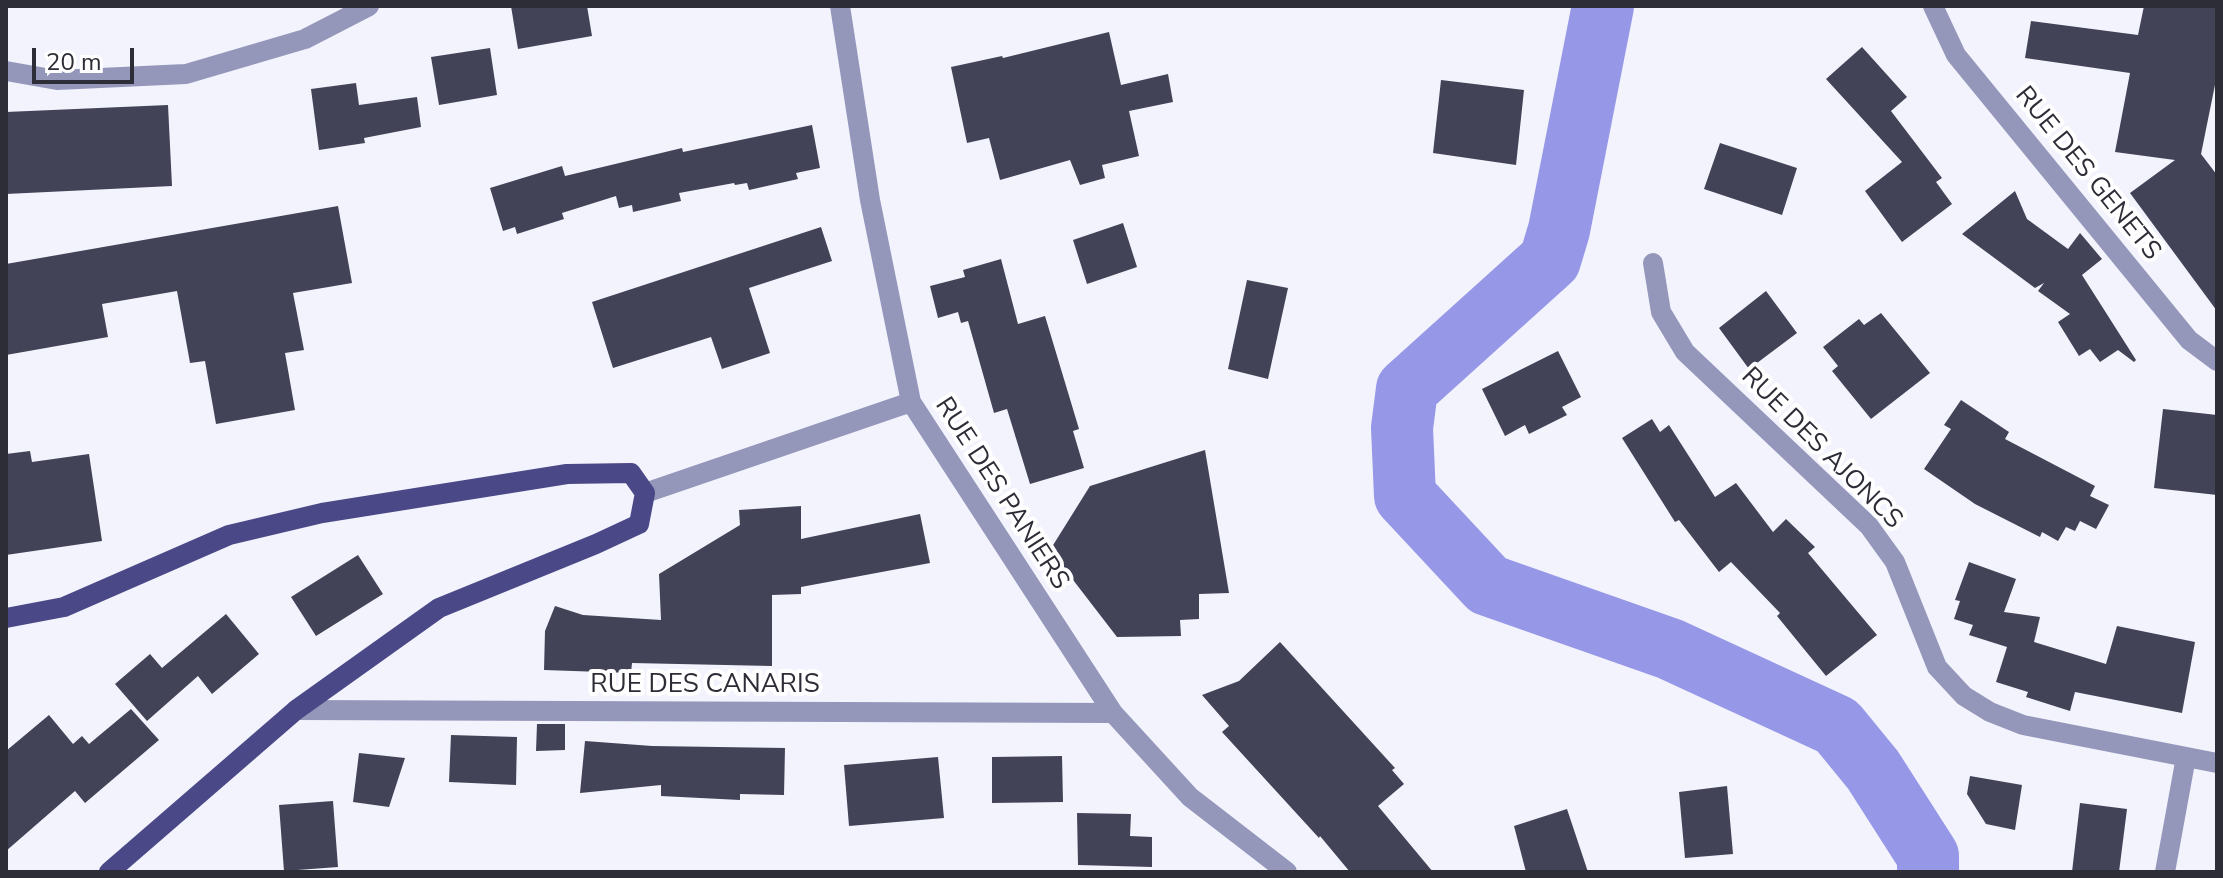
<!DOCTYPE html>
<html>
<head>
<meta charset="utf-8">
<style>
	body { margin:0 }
	#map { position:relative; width:2223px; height:878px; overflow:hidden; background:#f2f3fd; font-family:"Nunito Sans",sans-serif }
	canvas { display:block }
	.frame { position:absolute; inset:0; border:8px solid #2d2d37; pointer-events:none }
	.scale { position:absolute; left:32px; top:48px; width:102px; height:36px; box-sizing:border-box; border:4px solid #2d2d37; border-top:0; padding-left:10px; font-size:24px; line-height:28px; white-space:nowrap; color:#2d2d37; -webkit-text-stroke:6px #fff; paint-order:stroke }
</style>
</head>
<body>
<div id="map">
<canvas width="2223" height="878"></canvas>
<div class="frame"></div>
<div class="scale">20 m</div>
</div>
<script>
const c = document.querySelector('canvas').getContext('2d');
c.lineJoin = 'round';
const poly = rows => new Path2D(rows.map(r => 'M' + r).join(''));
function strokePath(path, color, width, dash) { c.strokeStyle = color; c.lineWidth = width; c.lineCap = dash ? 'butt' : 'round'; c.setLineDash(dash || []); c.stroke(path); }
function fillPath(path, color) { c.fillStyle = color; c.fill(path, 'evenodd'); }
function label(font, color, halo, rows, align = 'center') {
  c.font = font + ' "Nunito Sans",sans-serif'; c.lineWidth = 8; c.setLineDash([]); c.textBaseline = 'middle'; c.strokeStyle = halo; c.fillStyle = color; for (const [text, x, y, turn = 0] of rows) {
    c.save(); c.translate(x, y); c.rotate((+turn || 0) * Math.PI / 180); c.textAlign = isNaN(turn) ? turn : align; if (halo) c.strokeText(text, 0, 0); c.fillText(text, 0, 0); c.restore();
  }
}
strokePath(poly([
	[1603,6,1559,230,1550,260,1407,389,1402,428,1405,496,1488,585,1670,649,1837,726,1873,770,1928,856,1928,872]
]), '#9697e7', 62);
fillPath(poly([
	[511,6,587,6,592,36,518,49],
	[2144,6,2217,6,2217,75,2201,154,2217,175,2217,311,2130,193,2175,160,2115,152,2130,73,2025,58,2031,21,2138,35],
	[1109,32,1121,85,1168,74,1173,102,1129,111,1139,156,1102,165,1105,178,1080,185,1070,160,1000,180,989,138,967,143,951,67,1002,56,1003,58],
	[1862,47,1907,97,1891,111,1942,178,1936,182,1952,204,1902,242,1865,191,1902,162,1826,79],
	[490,48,497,95,439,105,431,57],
	[1441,80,1524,90,1516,165,1433,153],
	[356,83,359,105,417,97,421,127,364,138,365,143,319,150,311,89],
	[168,105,172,186,6,194,6,112],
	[812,125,820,168,796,173,798,179,749,190,747,183,735,185,734,183,679,193,681,201,633,212,632,205,619,208,616,196,562,213,564,219,517,234,515,227,503,231,490,188,562,166,565,176,682,148,683,152],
	[1720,143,1797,168,1782,215,1704,189],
	[2015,191,2027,219,2068,249,2080,233,2102,259,2082,275,2136,360,2134,362,2118,350,2100,362,2090,349,2079,356,2058,322,2070,314,2038,291,2044,283,2035,288,1962,234],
	[338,206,352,283,293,293,304,350,285,353,295,410,216,424,205,361,190,363,177,291,102,304,108,337,6,355,6,264],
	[1123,223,1137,267,1087,284,1073,240],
	[821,227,832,261,749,288,770,353,722,369,711,337,613,368,592,302],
	[1001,259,1018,324,1045,316,1079,429,1073,431,1084,468,1030,484,1007,409,994,413,968,321,961,323,958,312,938,318,930,286,965,277,963,270],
	[1247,280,1288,288,1268,379,1228,369],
	[1766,291,1797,333,1749,369,1719,328],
	[1881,313,1930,373,1871,419,1832,371,1838,366,1823,347,1859,319,1864,325],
	[1558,351,1581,397,1562,407,1567,415,1529,434,1525,425,1505,436,1482,389],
	[1961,400,2009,432,2005,439,2095,486,2090,496,2109,505,2096,529,2080,521,2075,531,2066,527,2058,541,2042,532,2040,537,1975,504,1924,469,1951,429,1944,425],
	[2163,409,2217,415,2217,495,2154,488],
	[1652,419,1660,432,1669,425,1715,497,1736,483,1773,532,1786,519,1815,547,1808,553,1877,635,1826,676,1777,616,1780,613,1731,562,1719,572,1679,520,1675,522,1622,438],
	[1205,450,1229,593,1199,594,1199,619,1180,620,1181,636,1117,637,1050,550,1090,486],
	[30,451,32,462,89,454,102,541,6,555,6,454],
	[801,506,801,539,920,514,930,563,801,587,801,594,772,595,772,666,632,663,631,673,544,670,545,631,555,606,583,615,661,620,659,574,740,525,739,510],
	[358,555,383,594,316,636,291,597],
	[1969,562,2016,579,2004,612,2040,617,2034,642,2106,664,2117,626,2195,642,2182,713,2075,692,2070,711,2026,697,2028,692,1996,682,2007,647,1969,635,1973,625,1954,619,1960,601,1955,600],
	[226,614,259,654,212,694,198,676,147,721,115,684,150,654,162,668],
	[1280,642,1395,768,1392,770,1404,784,1378,806,1433,872,1350,872,1320,836,1319,838,1222,732,1229,726,1202,695,1239,681],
	[131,709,159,740,85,803,75,791,6,851,6,751,49,715,73,744,82,736,89,744],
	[537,724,565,724,565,750,536,751],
	[451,735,517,737,516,785,449,782],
	[585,741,652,746,785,748,784,795,740,794,740,800,661,796,661,785,580,793],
	[359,753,405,758,389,807,353,802],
	[1062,756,1063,802,992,803,992,757],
	[938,757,944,818,849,826,844,765],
	[1970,776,2022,785,2015,830,1986,824,1967,794],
	[1727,786,1733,854,1685,858,1679,792],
	[333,801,338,867,284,871,279,805],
	[2080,803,2127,809,2119,872,2072,872],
	[1567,809,1588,872,1526,872,1514,826],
	[1077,813,1131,814,1130,836,1152,837,1152,867,1078,865]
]), '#424357');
strokePath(poly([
	[840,6,870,200,911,402,1113,713,1190,797,1287,872],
	[1933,6,1956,55,2189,340,2217,361],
	[6,71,57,80,186,74,305,39,369,6],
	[1653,263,1661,312,1685,352,1869,526,1895,562,1937,667,1964,696,1990,712,2023,725,2217,763],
	[645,493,911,402],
	[296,710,1113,713],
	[2165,872,2186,757]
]), '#9496ba', 20);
strokePath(poly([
	[6,618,64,607,229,535,322,513,567,474,631,473,645,493,639,524,596,544,439,608,296,710,109,872]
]), '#4a4886', 20);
label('26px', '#2d2d37', '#fff', [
	["RUE DES GENETS",2087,174,51],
	["RUE DES AJONCS",1821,449,45],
	["RUE DES PANIERS",1001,494,57],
	["RUE DES CANARIS",705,686]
]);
</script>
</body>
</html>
